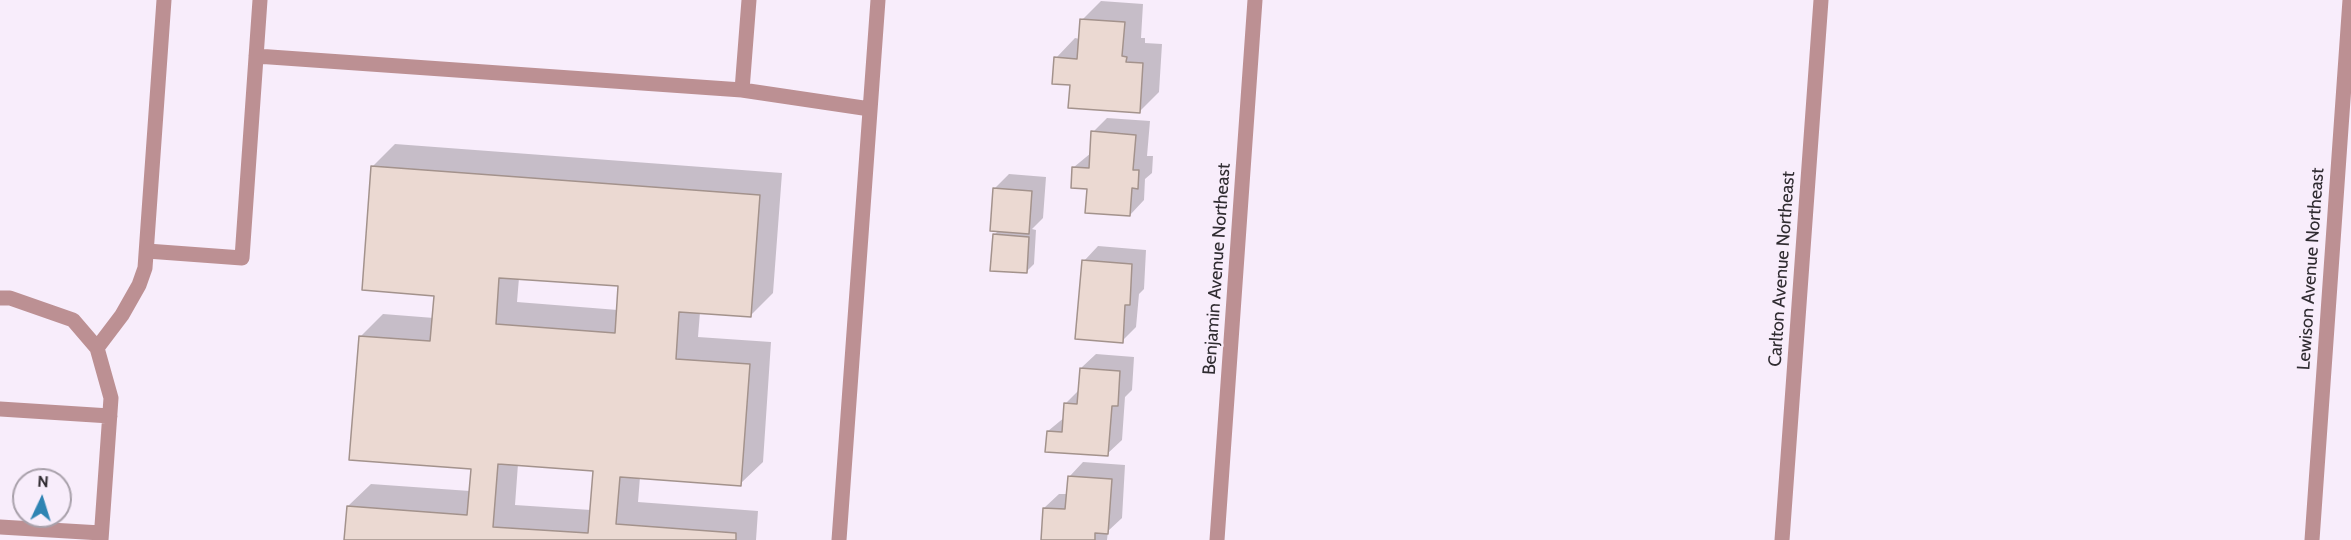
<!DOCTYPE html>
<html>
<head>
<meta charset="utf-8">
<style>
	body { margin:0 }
	#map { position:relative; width:2351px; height:540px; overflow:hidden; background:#f8edfb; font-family:Cabin,sans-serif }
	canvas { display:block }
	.north { position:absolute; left:12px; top:468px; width:60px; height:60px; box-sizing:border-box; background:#f8edfb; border:2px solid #a8a0aa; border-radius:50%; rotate:4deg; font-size:16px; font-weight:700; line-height:24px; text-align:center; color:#302c31 }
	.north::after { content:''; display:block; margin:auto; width:21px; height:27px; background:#2f84b3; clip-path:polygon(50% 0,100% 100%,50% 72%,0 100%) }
</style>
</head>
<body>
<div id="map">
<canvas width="2351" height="540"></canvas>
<div class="north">N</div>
</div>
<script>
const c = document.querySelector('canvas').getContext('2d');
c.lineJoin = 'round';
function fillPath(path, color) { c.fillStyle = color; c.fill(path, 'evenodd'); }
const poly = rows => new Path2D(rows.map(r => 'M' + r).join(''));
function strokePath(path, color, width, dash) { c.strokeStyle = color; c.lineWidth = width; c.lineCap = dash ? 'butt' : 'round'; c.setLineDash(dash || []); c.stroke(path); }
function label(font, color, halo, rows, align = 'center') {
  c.font = font + ' Cabin,sans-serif'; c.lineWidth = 4.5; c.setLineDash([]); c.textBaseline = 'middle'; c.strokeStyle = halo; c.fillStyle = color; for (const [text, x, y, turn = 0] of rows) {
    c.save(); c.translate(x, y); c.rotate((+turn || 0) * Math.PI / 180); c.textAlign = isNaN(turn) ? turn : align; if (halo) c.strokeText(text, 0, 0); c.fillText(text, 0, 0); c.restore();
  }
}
fillPath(poly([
	[1101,1,1143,4,1141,38,1145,38,1145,43,1162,44,1159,92,1139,112,1071,84,1056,58,1075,38,1080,39,1082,20],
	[1107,118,1150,121,1147,156,1153,156,1152,173,1145,179,1144,200,1130,215,1089,188,1074,167,1091,153,1093,132],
	[395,144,782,173,773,293,751,315,700,312,698,337,771,342,763,462,740,484,640,477,638,502,758,511,756,540,346,540,348,506,371,484,470,491,472,468,360,337,383,314,434,318,436,294,372,167],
	[519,278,620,285,618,310,517,302],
	[518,464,594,470,591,510,515,505],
	[1009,174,1046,177,1043,218,1032,229,1036,230,1034,264,1026,272,994,235,999,230,994,189],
	[1098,246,1146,250,1144,289,1139,294,1136,327,1122,341,1084,261],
	[1096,354,1134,357,1132,390,1125,397,1122,440,1107,454,1048,431,1065,417,1066,403,1080,389,1081,368],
	[1083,462,1125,465,1122,518,1108,531,1107,540,1042,540,1044,508,1059,494,1068,494,1069,477]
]), '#0003');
const building = poly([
	[1080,19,1125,22,1122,56,1127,57,1126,62,1143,63,1140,113,1068,108,1070,85,1052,84,1054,57,1077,59,1080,19],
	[1091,131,1136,135,1133,170,1139,170,1138,189,1132,188,1130,216,1085,213,1087,189,1071,188,1072,167,1089,168,1091,131],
	[371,166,760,195,751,317,679,312,676,359,750,364,741,486,620,477,616,524,736,533,736,540,344,540,347,506,467,515,471,469,349,460,359,336,430,341,434,296,362,290,371,166],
	[499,278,618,286,615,333,496,324,499,278],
	[498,464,593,471,588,533,493,527,498,464],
	[993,188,1032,191,1029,234,990,231,993,188],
	[993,234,1029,237,1027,273,990,271,993,234],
	[1082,260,1132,264,1130,305,1125,305,1123,343,1075,339,1082,260],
	[1080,368,1120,371,1118,406,1112,406,1108,456,1045,452,1047,431,1062,432,1064,403,1077,404,1080,368],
	[1068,476,1112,479,1108,534,1095,533,1095,540,1041,540,1043,508,1065,509,1068,476]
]);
fillPath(building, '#ebd9d2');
strokePath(building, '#a3928c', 1.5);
strokePath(poly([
	[256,56,742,90,870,109],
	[742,90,749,0],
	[147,251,242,258,260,0],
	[0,298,10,298,73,320,97,348,111,398,101,540],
	[97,348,122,315,139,285,145,268,164,0],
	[0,409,110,416],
	[0,527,101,533],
	[839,540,878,0]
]), '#bc9093', 15);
strokePath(poly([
	[1217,540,1255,0],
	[1782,540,1821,0],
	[2312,540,2350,0]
]), '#bc9093', 15);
label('18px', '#302c31', '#f8edfb', [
	["Benjamin Avenue Northeast",1217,269,-86],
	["Carlton Avenue Northeast",1782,269,-86],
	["Lewison Avenue Northeast",2311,269,-86]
]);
</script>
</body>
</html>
